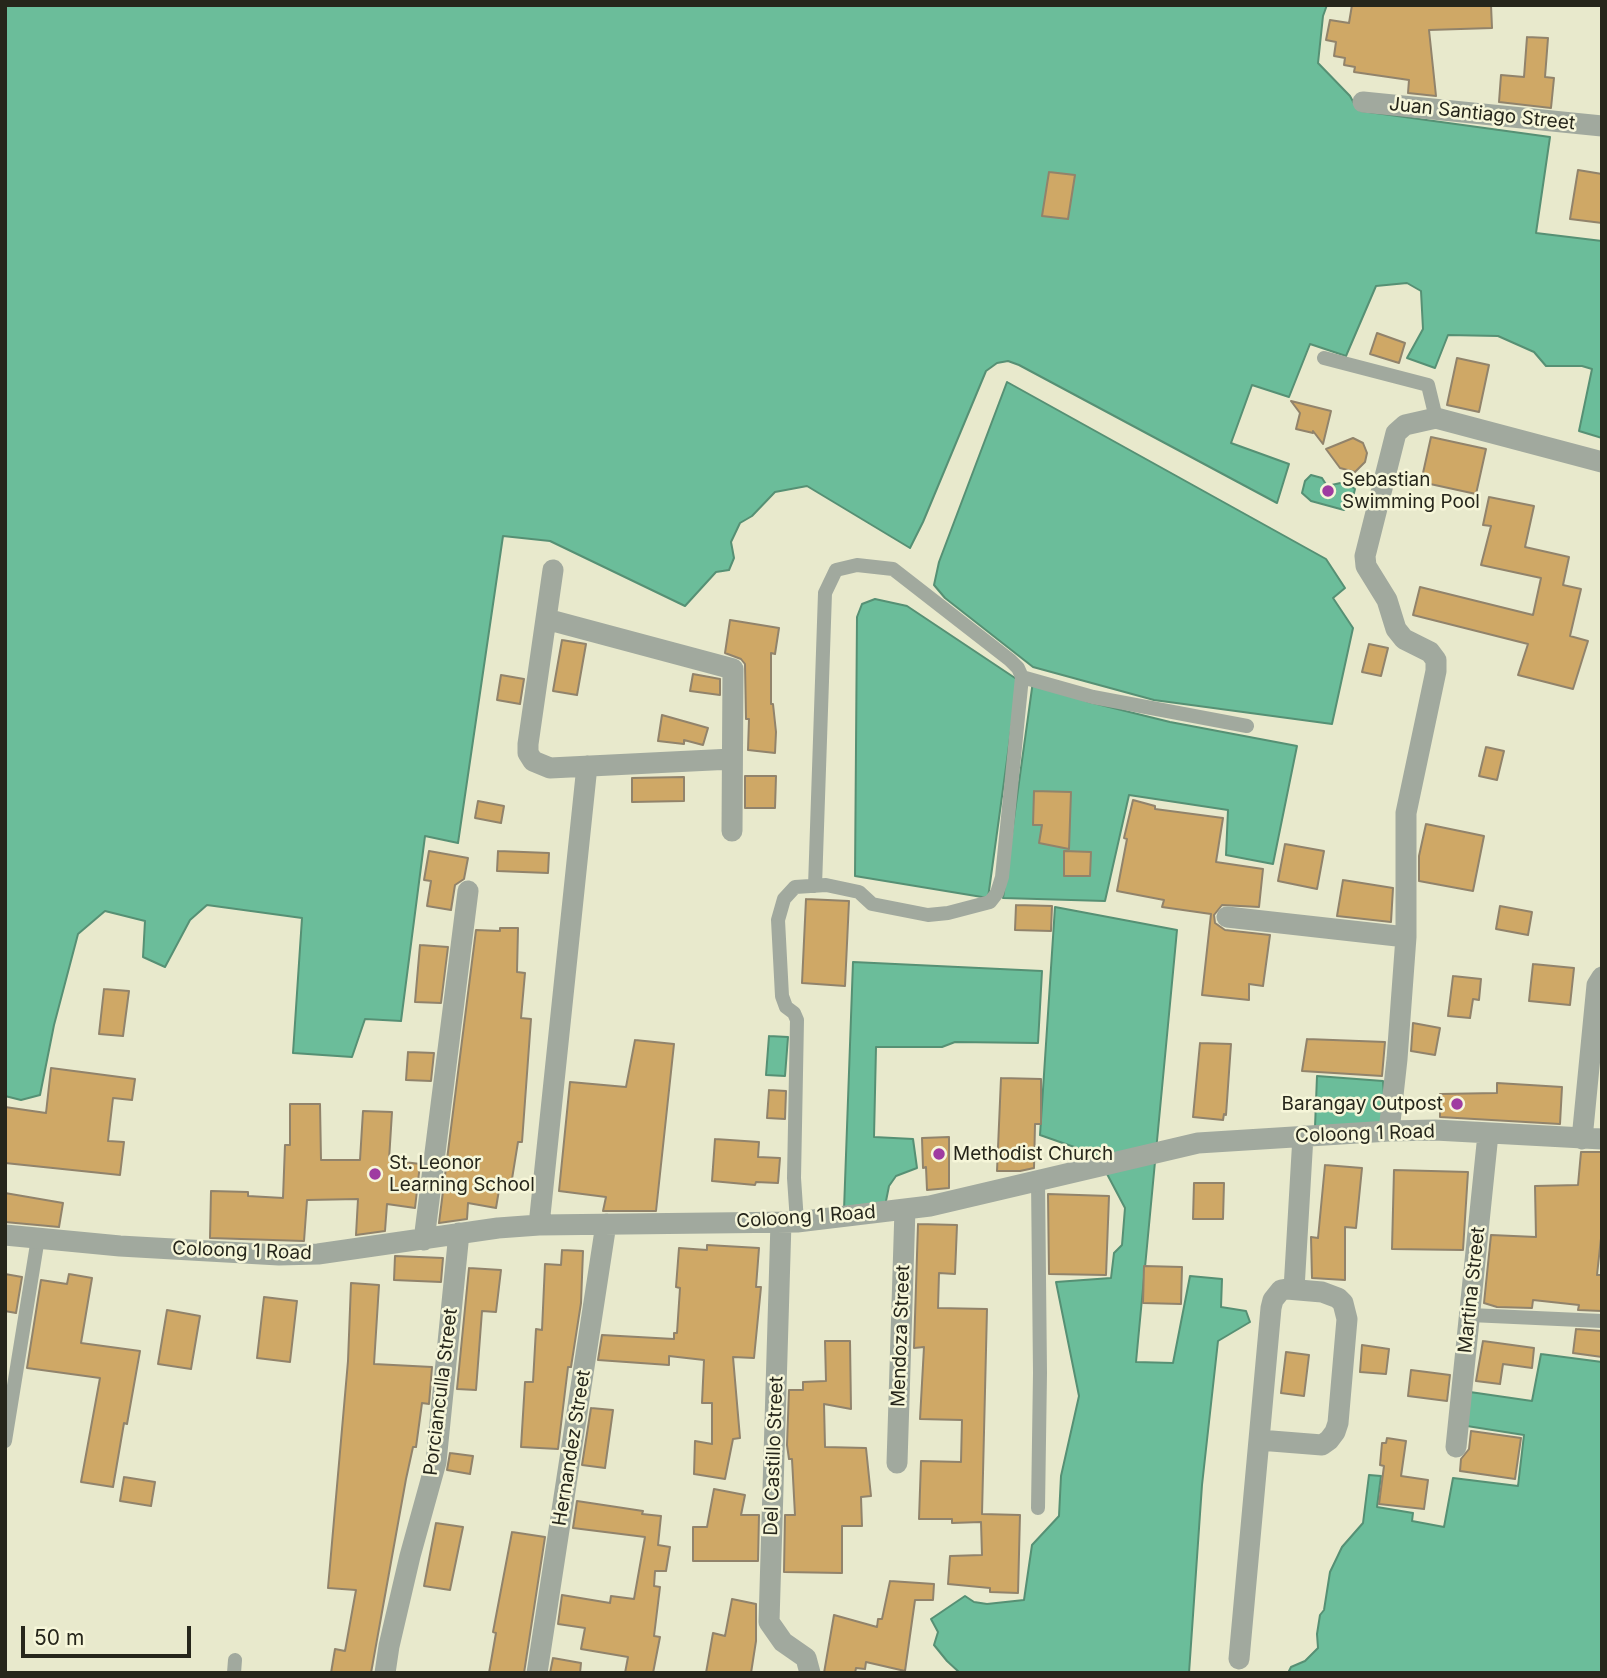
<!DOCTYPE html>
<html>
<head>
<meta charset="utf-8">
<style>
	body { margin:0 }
	#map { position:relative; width:1607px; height:1678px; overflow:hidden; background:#e8e9cc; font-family:Inter,sans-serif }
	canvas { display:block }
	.frame { position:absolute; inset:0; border:7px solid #26261b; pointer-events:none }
	.scale { position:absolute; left:21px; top:1626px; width:170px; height:32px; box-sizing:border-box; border:4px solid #26261b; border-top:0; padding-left:9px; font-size:21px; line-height:24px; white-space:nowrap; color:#26261b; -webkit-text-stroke:5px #f6f6d9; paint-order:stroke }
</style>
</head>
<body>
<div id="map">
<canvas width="1607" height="1678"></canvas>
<div class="frame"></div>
<div class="scale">50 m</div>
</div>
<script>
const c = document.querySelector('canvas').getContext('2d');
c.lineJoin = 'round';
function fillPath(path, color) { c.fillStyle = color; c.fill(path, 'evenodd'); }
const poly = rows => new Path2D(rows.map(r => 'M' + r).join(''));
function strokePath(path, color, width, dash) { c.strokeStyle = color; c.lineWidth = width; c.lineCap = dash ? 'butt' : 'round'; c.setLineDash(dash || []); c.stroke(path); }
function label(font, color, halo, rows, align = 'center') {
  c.font = font + ' Inter,sans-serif'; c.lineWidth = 5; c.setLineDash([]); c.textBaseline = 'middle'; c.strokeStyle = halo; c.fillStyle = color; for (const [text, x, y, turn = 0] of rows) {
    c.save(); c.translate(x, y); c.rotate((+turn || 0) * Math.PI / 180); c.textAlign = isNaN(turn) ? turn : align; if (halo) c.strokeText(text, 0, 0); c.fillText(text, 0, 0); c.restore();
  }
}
const water = poly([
	[5,5,1327,5,1323,16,1318,63,1350,96,1356,107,1361,111,1550,137,1536,233,1602,241,1602,438,1579,431,1592,369,1582,366,1546,366,1534,352,1498,336,1448,335,1435,368,1407,358,1423,329,1421,291,1407,283,1376,286,1346,356,1310,344,1289,397,1252,385,1231,443,1289,464,1277,503,1019,365,1008,361,997,363,986,371,923,522,910,548,807,486,775,492,752,516,740,523,731,542,734,558,729,570,716,572,685,606,550,541,503,536,458,843,425,836,401,1021,365,1019,352,1057,293,1053,302,918,207,905,190,920,165,967,143,957,145,921,105,911,78,934,54,1025,40,1095,21,1100,5,1096,5,5],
	[1007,382,1326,559,1345,588,1333,598,1353,628,1332,724,1154,700,1033,667,945,598,934,585,939,562,1007,382],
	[1311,475,1322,478,1327,486,1345,482,1355,489,1351,505,1344,510,1311,501,1302,493,1305,481,1311,475],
	[875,599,907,606,1018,680,988,898,855,876,857,617,862,604,875,599],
	[1033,681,1089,702,1170,722,1297,746,1273,864,1226,855,1228,810,1129,795,1105,901,1003,898,1033,681],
	[1055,907,1177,930,1136,1362,1173,1363,1190,1276,1222,1279,1221,1307,1246,1311,1250,1322,1218,1341,1202,1485,1189,1673,960,1673,947,1661,934,1645,938,1632,931,1619,965,1596,974,1602,987,1604,1024,1600,1032,1545,1059,1516,1061,1476,1079,1396,1056,1282,1111,1278,1114,1253,1122,1245,1125,1208,1097,1155,1040,1135,1055,907],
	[853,962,1042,971,1038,1043,955,1042,942,1047,876,1047,874,1137,913,1139,917,1168,896,1176,889,1186,885,1206,844,1210,853,962],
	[769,1036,788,1037,785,1076,766,1075,769,1036],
	[1317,1076,1383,1081,1386,1124,1315,1127,1317,1076],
	[1541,1354,1602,1362,1602,1673,1288,1673,1291,1667,1305,1661,1318,1648,1317,1634,1320,1615,1324,1610,1330,1572,1342,1547,1363,1523,1369,1475,1381,1476,1377,1507,1413,1513,1412,1521,1444,1527,1453,1478,1518,1486,1524,1435,1467,1426,1470,1392,1532,1401,1541,1354]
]);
fillPath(water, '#6bbd9a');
strokePath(water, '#569074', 2);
const building = poly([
	[1352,5,1491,5,1492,28,1429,30,1436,96,1408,93,1409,80,1354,72,1355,67,1344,65,1345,58,1334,56,1336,42,1326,40,1330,20,1349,23,1352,5],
	[1527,37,1548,38,1545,77,1554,78,1551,108,1499,102,1501,75,1524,77,1527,37],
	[1578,170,1602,174,1602,223,1570,219,1578,170],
	[1049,172,1075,175,1068,219,1042,216,1049,172],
	[1377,333,1405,343,1399,363,1370,354,1377,333],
	[1457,358,1489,365,1479,412,1447,405,1457,358],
	[1291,401,1331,411,1323,444,1313,431,1313,433,1296,429,1300,413,1291,401],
	[1431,437,1486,449,1476,494,1421,482,1431,437],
	[1353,438,1363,443,1367,453,1365,462,1355,472,1340,468,1326,449,1353,438],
	[1489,497,1534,506,1525,547,1569,557,1563,585,1581,589,1570,636,1588,641,1573,689,1518,675,1528,644,1413,615,1420,587,1533,615,1541,578,1481,565,1491,526,1483,525,1489,497],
	[730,620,779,628,775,654,771,653,771,704,773,704,776,732,775,753,748,750,749,719,746,719,745,664,741,659,725,653,730,620],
	[562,640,586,644,577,695,553,691,562,640],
	[1369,644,1388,648,1381,676,1362,672,1369,644],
	[693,674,720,679,720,695,690,691,693,674],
	[501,675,524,679,520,704,497,700,501,675],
	[662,715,708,728,703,745,684,740,684,744,658,741,662,715],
	[1486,747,1504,751,1497,780,1479,776,1486,747],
	[745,776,776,776,775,808,745,808,745,776],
	[684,777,684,801,632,802,632,778,684,777],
	[1034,791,1071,792,1069,849,1039,843,1042,825,1033,825,1034,791],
	[1133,800,1155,806,1155,809,1223,818,1216,862,1263,869,1259,907,1222,905,1214,915,1215,923,1225,930,1270,935,1263,986,1249,984,1249,1000,1202,995,1211,914,1162,907,1164,900,1117,891,1127,839,1124,838,1133,800],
	[478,801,504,806,501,823,475,818,478,801],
	[1426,824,1484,836,1473,891,1419,881,1419,856,1426,824],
	[1285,844,1324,851,1317,889,1278,881,1285,844],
	[429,851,468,858,464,879,455,885,451,910,427,906,431,881,424,880,429,851],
	[498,851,549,853,548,873,497,871,498,851],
	[1064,851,1091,852,1090,876,1064,876,1064,851],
	[1343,880,1393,888,1391,922,1337,916,1343,880],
	[806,899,849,901,845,986,802,983,806,899],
	[1016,905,1052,906,1051,931,1015,930,1016,905],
	[1500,906,1532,912,1528,935,1496,929,1500,906],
	[500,928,518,928,517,972,525,973,521,1018,531,1019,522,1142,518,1142,511,1185,500,1184,496,1208,468,1203,467,1219,439,1223,476,930,500,931,500,928],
	[420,945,448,947,441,1003,415,1002,420,945],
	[1533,964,1574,968,1570,1005,1529,1001,1533,964],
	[1453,976,1481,979,1479,1000,1473,999,1470,1018,1448,1016,1453,976],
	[104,989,129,991,123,1036,99,1034,104,989],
	[1413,1023,1440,1028,1435,1055,1411,1051,1413,1023],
	[1307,1039,1385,1042,1382,1076,1302,1071,1307,1039],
	[635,1040,674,1044,656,1211,603,1211,606,1197,559,1191,570,1082,626,1087,635,1040],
	[1200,1043,1231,1044,1226,1115,1224,1114,1223,1120,1193,1117,1200,1043],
	[408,1052,434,1053,431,1081,406,1080,408,1052],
	[51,1068,135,1079,132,1100,113,1098,108,1141,124,1142,120,1175,5,1163,5,1107,46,1113,51,1068],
	[1001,1078,1041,1079,1041,1124,1035,1124,1034,1168,1020,1171,997,1171,1001,1078],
	[1497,1083,1562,1087,1560,1124,1440,1117,1440,1094,1497,1093,1497,1083],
	[769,1090,786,1091,785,1119,767,1118,769,1090],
	[290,1104,320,1104,321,1160,360,1160,363,1111,392,1112,389,1160,420,1164,415,1208,387,1204,385,1231,356,1235,358,1199,307,1200,304,1241,210,1238,211,1191,248,1192,248,1196,283,1198,285,1145,290,1145,290,1104],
	[949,1137,949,1188,927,1190,926,1167,923,1168,922,1138,949,1137],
	[715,1139,759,1142,758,1157,780,1158,778,1183,756,1182,755,1185,712,1181,715,1139],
	[1581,1152,1602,1152,1602,1229,1597,1275,1602,1275,1602,1311,1578,1310,1579,1305,1533,1300,1532,1308,1497,1307,1484,1303,1491,1235,1536,1237,1535,1186,1578,1185,1581,1152],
	[1325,1165,1362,1168,1356,1228,1345,1227,1345,1280,1312,1278,1311,1237,1318,1238,1325,1165],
	[1394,1170,1468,1172,1463,1250,1392,1249,1394,1170],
	[1194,1183,1224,1183,1223,1219,1193,1219,1194,1183],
	[5,1193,63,1203,59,1227,5,1222,5,1193],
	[1048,1194,1109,1196,1106,1275,1049,1274,1048,1194],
	[918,1224,957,1225,955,1274,939,1273,938,1308,987,1309,982,1514,1020,1515,1018,1593,990,1592,990,1588,948,1584,950,1556,982,1555,981,1522,952,1523,952,1519,919,1519,921,1461,961,1462,962,1420,920,1419,924,1347,914,1348,918,1224],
	[707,1245,759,1248,756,1287,761,1287,754,1358,733,1357,740,1438,733,1439,725,1479,694,1474,695,1441,712,1444,712,1403,702,1403,704,1360,669,1356,669,1365,598,1360,602,1335,674,1339,674,1333,677,1333,680,1288,676,1287,679,1248,707,1250,707,1245],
	[562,1250,583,1251,581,1303,571,1367,568,1367,558,1449,521,1447,525,1382,533,1382,536,1329,542,1330,545,1264,561,1265,562,1250],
	[395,1256,443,1258,441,1282,394,1280,395,1256],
	[1144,1266,1182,1267,1181,1304,1143,1303,1144,1266],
	[469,1268,501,1270,496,1312,482,1311,476,1390,457,1389,469,1268],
	[5,1274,22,1277,16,1313,5,1311,5,1274],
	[69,1274,92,1278,81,1343,140,1351,127,1424,124,1423,113,1487,81,1482,100,1378,27,1368,41,1280,67,1284,69,1274],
	[351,1283,379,1285,374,1364,432,1367,429,1404,422,1403,416,1447,413,1447,406,1479,371,1673,331,1673,335,1649,345,1651,356,1590,328,1588,348,1361,351,1283],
	[264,1297,297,1301,290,1362,257,1358,264,1297],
	[167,1310,200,1316,191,1369,158,1364,167,1310],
	[1576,1329,1602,1331,1602,1357,1573,1353,1576,1329],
	[825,1341,850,1341,851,1409,824,1404,825,1447,866,1448,871,1496,861,1497,862,1526,842,1526,842,1573,784,1572,785,1515,795,1515,792,1459,789,1459,787,1445,789,1390,803,1390,803,1382,826,1381,825,1341],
	[1483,1341,1534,1348,1532,1368,1503,1364,1500,1384,1476,1381,1483,1341],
	[1362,1345,1389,1349,1386,1374,1360,1372,1362,1345],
	[1286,1352,1309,1355,1304,1396,1281,1393,1286,1352],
	[1411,1370,1450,1375,1447,1401,1408,1396,1411,1370],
	[591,1408,613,1410,605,1468,582,1465,591,1408],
	[1471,1431,1521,1438,1515,1479,1460,1471,1461,1459,1469,1449,1471,1431],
	[1387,1438,1406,1441,1401,1476,1428,1480,1424,1509,1379,1504,1384,1466,1380,1465,1382,1443,1386,1443,1387,1438],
	[450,1453,473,1456,470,1474,447,1470,450,1453],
	[124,1477,155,1482,151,1506,120,1501,124,1477],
	[714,1489,745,1495,741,1515,759,1515,758,1561,693,1561,693,1527,707,1527,714,1489],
	[577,1501,643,1511,642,1514,661,1516,658,1545,670,1547,666,1571,655,1571,654,1586,660,1587,654,1636,660,1637,653,1673,625,1673,628,1657,581,1649,585,1628,558,1624,562,1595,610,1603,611,1596,634,1599,645,1537,573,1528,577,1501],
	[436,1523,463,1527,450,1590,424,1586,436,1523],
	[512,1532,545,1537,524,1673,489,1673,496,1633,493,1632,512,1532],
	[890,1581,934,1584,933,1600,915,1600,905,1671,866,1662,865,1669,856,1668,855,1673,824,1673,834,1615,877,1627,878,1619,882,1619,890,1581],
	[732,1599,756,1604,756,1641,751,1673,706,1673,713,1633,725,1636,732,1599],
	[553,1658,581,1663,580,1673,550,1673,553,1658]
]);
fillPath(building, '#cfa866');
strokePath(building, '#91836b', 2);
strokePath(poly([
	[1324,358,1428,385,1436,418],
	[1022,677,1093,697,1247,726],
	[1038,1180,1040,1373,1038,1508],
	[797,1222,794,1178,797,1020,794,1013,786,1007,782,996,778,920,784,899,795,887,826,885,859,892,872,904,928,915,948,913,990,902,997,893,1002,877,1022,677,1018,668,1010,660,893,569,857,565,836,570,825,593,815,886],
	[1470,1315,1602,1321],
	[5,1441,38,1238],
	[234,1673,235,1660]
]), '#a1a99e', 14);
strokePath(poly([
	[1363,102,1602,126],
	[553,570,528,744,528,753,533,761,550,768,732,759],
	[546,619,733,669,732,831],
	[1227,917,1406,937],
	[1389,1131,1397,1059,1406,937,1406,813,1436,671,1436,660,1430,652,1404,639,1396,629,1387,600,1366,566,1365,556,1396,433,1405,425,1436,418,1602,462],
	[1582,1139,1597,985,1602,977],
	[781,1222,769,1622,783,1642,806,1658,810,1673],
	[539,1225,587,766],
	[5,1235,120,1246,279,1255,318,1254,498,1228,539,1225,797,1222,905,1209,930,1206,1198,1143,1389,1131,1435,1130,1602,1139],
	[424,1240,468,891],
	[1294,1289,1303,1136],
	[1456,1447,1488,1134],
	[897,1463,905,1209],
	[1239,1659,1271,1308,1273,1300,1281,1290,1287,1289,1322,1292,1338,1298,1343,1303,1347,1319,1338,1423,1335,1432,1329,1440,1322,1445,1259,1440],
	[385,1673,389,1646,410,1556,436,1462,459,1233],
	[537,1673,606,1224]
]), '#a1a99e', 21);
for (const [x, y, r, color] of [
	[1328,491,7,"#9f3ca1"],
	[1457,1104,7,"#9f3ca1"],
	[939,1154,7,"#9f3ca1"],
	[375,1174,7,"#9f3ca1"]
]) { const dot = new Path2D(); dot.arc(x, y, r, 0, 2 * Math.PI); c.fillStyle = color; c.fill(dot); strokePath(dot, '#f6f6d9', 2.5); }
label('19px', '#26261b', '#f6f6d9', [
	["Juan Santiago Street",1482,114,6],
	["Coloong 1 Road",1365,1134,-2],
	["Coloong 1 Road",806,1217,-4],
	["Coloong 1 Road",242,1251,2],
	["Martina Street",1472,1290,-84],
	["Mendoza Street",901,1336,-88],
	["Porcianculla Street",441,1392,-83],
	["Hernandez Street",572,1448,-81],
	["Del Castillo Street",774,1456,-88]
]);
label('19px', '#26261b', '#f6f6d9', [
	["Sebastian",1342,480],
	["Swimming Pool",1342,502],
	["Barangay Outpost",1443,1104,"right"],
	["Methodist Church",953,1154],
	["St. Leonor",389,1163],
	["Learning School",389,1185]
], 'left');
</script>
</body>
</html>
